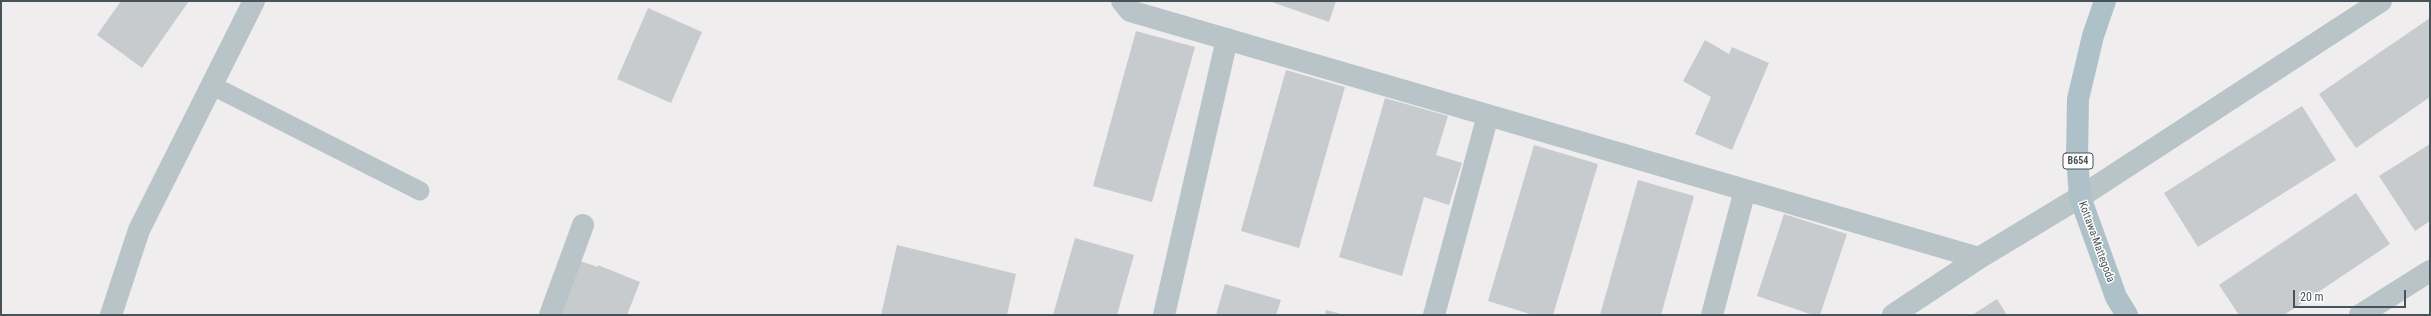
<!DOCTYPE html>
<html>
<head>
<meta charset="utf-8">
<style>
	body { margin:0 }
	#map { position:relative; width:2431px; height:316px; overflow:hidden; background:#efeded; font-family:"Roboto Condensed",sans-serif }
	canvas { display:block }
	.frame { position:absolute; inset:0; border:2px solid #475358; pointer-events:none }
	.scale { position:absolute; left:2293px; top:290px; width:113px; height:18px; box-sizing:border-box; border:2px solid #475358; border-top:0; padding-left:5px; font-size:12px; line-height:14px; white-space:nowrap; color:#475358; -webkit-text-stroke:3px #fff; paint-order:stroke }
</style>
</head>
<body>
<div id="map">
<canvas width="2431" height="316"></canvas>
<div class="frame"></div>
<div class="scale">20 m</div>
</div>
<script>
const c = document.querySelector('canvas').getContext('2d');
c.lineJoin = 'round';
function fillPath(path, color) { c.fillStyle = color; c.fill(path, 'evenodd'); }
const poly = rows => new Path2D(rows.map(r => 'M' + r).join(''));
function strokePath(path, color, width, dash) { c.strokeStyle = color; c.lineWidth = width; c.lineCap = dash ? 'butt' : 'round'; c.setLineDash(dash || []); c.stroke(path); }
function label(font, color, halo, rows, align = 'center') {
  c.font = font + ' "Roboto Condensed",sans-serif'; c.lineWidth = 3; c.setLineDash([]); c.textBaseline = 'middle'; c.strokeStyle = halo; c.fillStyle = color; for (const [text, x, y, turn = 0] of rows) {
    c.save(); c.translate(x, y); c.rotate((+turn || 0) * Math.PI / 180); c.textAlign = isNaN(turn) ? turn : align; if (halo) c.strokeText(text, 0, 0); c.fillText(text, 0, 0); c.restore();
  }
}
fillPath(poly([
	[121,1,189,1,142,68,97,35],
	[1269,1,1336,1,1329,22],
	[648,8,702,32,671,103,617,79],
	[2430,18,2430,97,2356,148,2319,94],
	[1136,31,1195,47,1152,202,1093,186],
	[1705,40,1729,54,1732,47,1769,63,1732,150,1695,134,1711,97,1683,81],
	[1286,70,1345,87,1299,248,1241,231],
	[1385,98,1448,116,1436,155,1462,163,1449,205,1424,197,1402,276,1339,257],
	[2302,106,2336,160,2198,247,2164,193],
	[2430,144,2430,221,2415,231,2379,176],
	[1534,145,1598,164,1553,315,1533,315,1488,301],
	[1638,180,1694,196,1661,315,1600,315],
	[2356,193,2390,244,2284,315,2239,315,2219,285],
	[1784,214,1847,234,1820,315,1813,315,1757,296],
	[1075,238,1134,255,1117,315,1053,315],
	[897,245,1016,274,1007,315,881,315],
	[577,260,598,267,598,265,640,282,627,315,560,315],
	[1225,284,1281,300,1276,315,1216,315],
	[1997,299,2007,315,1972,315],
	[1326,310,1345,315,1325,315]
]), '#c7cbce');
strokePath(poly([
	[211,85,420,191]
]), '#b9c4c8', 19);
strokePath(poly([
	[1122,1,1130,11,1979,258],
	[111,315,139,230,254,1],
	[550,315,583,225],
	[1164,315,1227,39],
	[1434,315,1488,115],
	[1712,315,1745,190],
	[1893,315,1979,258,2080,197,2381,1],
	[2360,315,2430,271]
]), '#b9c4c8', 22);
strokePath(poly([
	[2105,1,2093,36,2078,99,2077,158,2080,197,2116,297,2127,315]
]), '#aec1c9', 22);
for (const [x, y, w] of [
	[2078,161,30]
]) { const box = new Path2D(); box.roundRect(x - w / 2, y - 8, w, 16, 3); c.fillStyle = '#fff'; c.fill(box); strokePath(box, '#475358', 1); }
label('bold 10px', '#475358', null, [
	["B654",2078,161]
]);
label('11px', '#475358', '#fff', [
	["Kottawa-Mattegoda",2096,242,70]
]);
</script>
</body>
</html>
